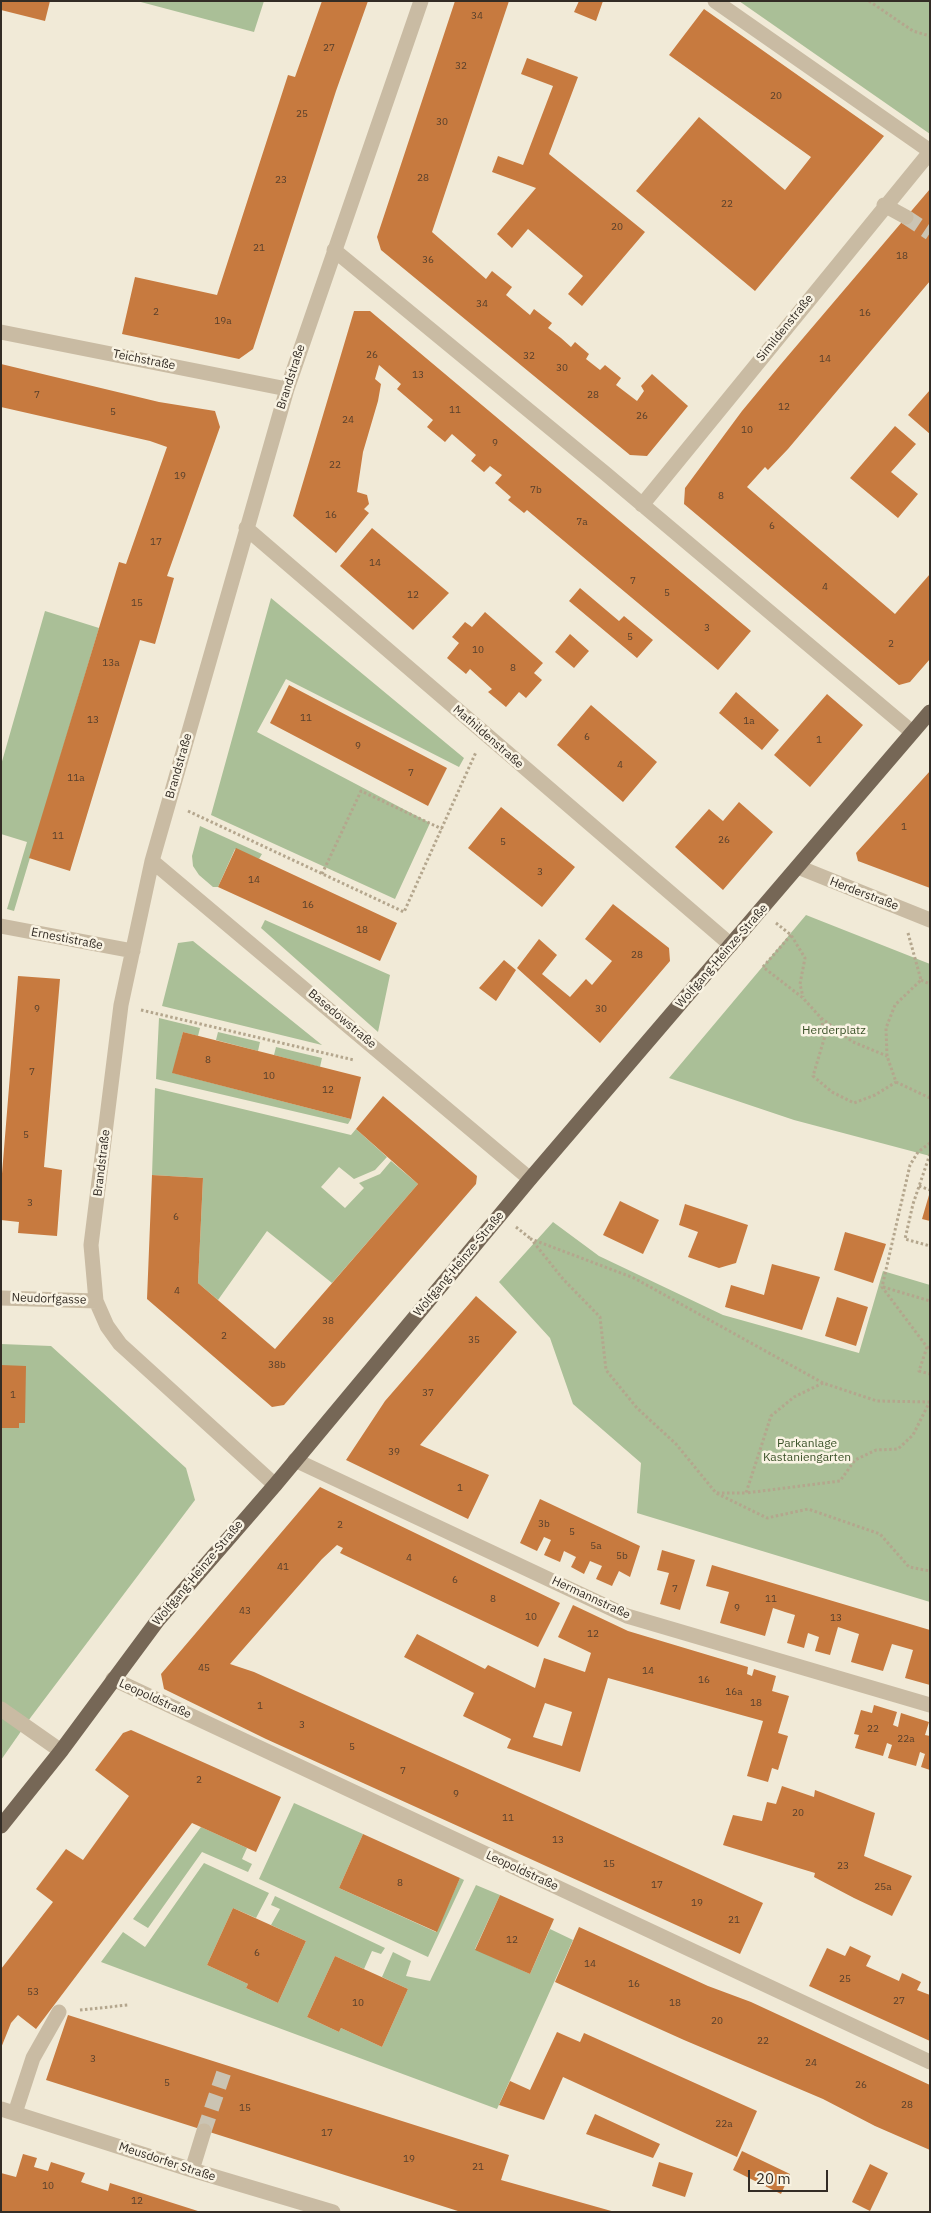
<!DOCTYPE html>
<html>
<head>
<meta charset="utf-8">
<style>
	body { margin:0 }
	#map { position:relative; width:931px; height:2213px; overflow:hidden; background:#f1ead7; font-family:"IBM Plex Sans",sans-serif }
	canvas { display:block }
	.frame { position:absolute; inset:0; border:2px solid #332c25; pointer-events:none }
	.scale { position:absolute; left:748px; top:2170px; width:80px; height:22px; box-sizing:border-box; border:2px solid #332c25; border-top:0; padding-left:6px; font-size:15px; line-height:18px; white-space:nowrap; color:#332c25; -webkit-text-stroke:4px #f9f3e3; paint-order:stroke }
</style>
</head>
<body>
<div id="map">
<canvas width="931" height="2213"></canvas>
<div class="frame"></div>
<div class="scale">20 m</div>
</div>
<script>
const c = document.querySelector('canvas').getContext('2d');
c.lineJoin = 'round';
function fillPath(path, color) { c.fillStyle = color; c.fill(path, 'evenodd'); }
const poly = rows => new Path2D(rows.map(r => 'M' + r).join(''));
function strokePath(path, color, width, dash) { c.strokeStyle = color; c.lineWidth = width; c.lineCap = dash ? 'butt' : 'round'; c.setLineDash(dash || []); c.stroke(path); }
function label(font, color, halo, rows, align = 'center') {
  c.font = font + ' "IBM Plex Sans",sans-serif'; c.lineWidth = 5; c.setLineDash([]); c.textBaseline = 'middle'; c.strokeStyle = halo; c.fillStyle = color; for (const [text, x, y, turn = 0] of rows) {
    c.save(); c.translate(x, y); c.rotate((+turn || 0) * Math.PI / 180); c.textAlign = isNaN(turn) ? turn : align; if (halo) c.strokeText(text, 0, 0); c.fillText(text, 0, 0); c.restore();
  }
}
fillPath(poly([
	[137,1,264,1,254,32],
	[739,1,930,1,930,134],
	[271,598,464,758,459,767,286,679,257,732,430,823,395,899,211,815],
	[45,611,99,628,14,911,7,909,27,842,1,834,1,765],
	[200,826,262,854,259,859,235,849,218,887,213,887,199,875,193,866,192,856],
	[806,915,930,964,930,1156,794,1120,669,1078],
	[265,920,390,975,378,1032,261,928],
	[193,941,322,1045,162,1006,178,943],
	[159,1018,200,1028,198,1036,183,1032,173,1073,351,1119,348,1124,156,1079],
	[218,1032,260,1042,258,1051,216,1040],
	[276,1047,322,1058,320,1067,274,1055],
	[155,1088,351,1135,356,1129,387,1157,375,1170,354,1179,339,1167,321,1187,345,1208,364,1188,359,1183,380,1174,391,1161,418,1184,332,1283,267,1231,218,1300,198,1283,203,1178,152,1175],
	[553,1222,599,1256,723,1315,859,1353,883,1271,930,1285,930,1602,637,1513,641,1463,573,1404,550,1338,499,1282],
	[1,1344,51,1346,186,1468,195,1500,31,1717,1,1760],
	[294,1803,363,1834,339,1888,436,1932,460,1878,464,1880,428,1957,259,1879],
	[201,1827,247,1848,242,1859,252,1864,248,1872,202,1852,148,1928,133,1919],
	[204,1863,269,1893,256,1918,233,1908,207,1965,248,1984,246,1988,278,2003,306,1941,271,1925,280,1909,271,1905,275,1896,385,1948,381,1954,372,1951,364,1969,335,1956,307,2017,339,2032,341,2028,382,2047,408,1989,382,1977,393,1952,411,1961,406,1976,430,1981,476,1885,500,1895,475,1949,530,1974,550,1929,573,1940,497,2109,101,1962,123,1932,145,1947]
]), '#aabf97');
fillPath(poly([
	[1,1,50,1,45,21,1,10],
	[322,1,368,1,336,91,253,349,239,359,122,334,135,277,217,295,288,75,295,77],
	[455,1,509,1,432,232,486,279,492,271,512,287,506,295,530,315,534,309,552,323,548,328,561,338,571,347,575,342,589,354,586,359,600,370,605,365,621,378,616,385,637,401,644,391,641,386,652,374,688,406,647,456,630,455,381,250,377,237],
	[579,1,603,1,596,21,574,12],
	[704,9,884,136,755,291,636,191,699,117,785,190,811,157,669,55],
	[527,58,578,77,549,154,645,232,582,306,568,294,583,276,528,229,512,248,497,234,536,188,492,172,498,156,523,165,553,86,521,74],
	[930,189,930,281,788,449,768,470,765,467,747,487,895,614,930,574,930,659,910,682,899,685,684,504,685,488,742,411,781,364],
	[354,311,370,311,751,631,718,670,527,510,524,513,508,500,511,497,495,483,502,475,490,466,484,472,471,461,476,455,452,434,445,442,427,427,433,420,397,389,401,384,379,365,375,379,381,384,378,401,363,452,357,492,367,495,369,504,364,509,369,513,336,553,293,516],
	[1,364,159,402,215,411,220,427,167,576,174,578,155,644,140,640,70,871,29,858,119,562,126,564,167,447,150,441,1,407],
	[930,390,930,434,908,415],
	[895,426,916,444,891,472,918,494,898,518,850,478],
	[372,528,449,593,413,630,340,566],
	[580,588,619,621,624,616,653,640,637,658,569,601],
	[485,612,543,663,534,673,542,680,526,698,519,692,506,707,488,692,492,689,470,669,466,674,447,658,459,643,452,637,465,622,472,627],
	[570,634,589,651,574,668,555,652],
	[289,685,447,768,428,806,270,723],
	[736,692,779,730,762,750,719,713],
	[827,694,863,725,810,787,774,755],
	[591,705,657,762,623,802,557,745],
	[930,771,930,888,858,861,856,853],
	[739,802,773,832,723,890,675,847,709,809,723,821],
	[501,807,575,867,542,907,468,848],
	[236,848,397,923,380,961,218,887],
	[613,904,669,948,670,961,600,1043,517,968,539,939,557,955,542,974,570,997,586,979,592,985,612,961,585,939],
	[504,960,516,970,496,1001,479,988],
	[18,976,60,979,44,1167,62,1170,57,1236,18,1233,19,1222,1,1220,1,1186],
	[183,1032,361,1077,351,1119,172,1073],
	[383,1096,477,1176,476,1184,284,1405,272,1407,147,1299,152,1175,203,1178,198,1283,275,1349,418,1184,356,1129],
	[929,1195,930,1195,930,1221,922,1219],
	[620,1201,659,1220,643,1254,603,1235],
	[685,1204,748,1225,736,1263,719,1268,688,1257,698,1232,679,1225],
	[845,1232,886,1244,873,1283,834,1270],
	[772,1264,820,1277,802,1330,725,1307,731,1285,764,1295],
	[476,1296,517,1332,420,1445,489,1475,468,1519,346,1460,385,1401],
	[837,1297,868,1307,856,1346,825,1336],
	[1,1365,26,1366,25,1423,19,1423,19,1428,1,1428],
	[320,1487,560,1603,538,1647,340,1553,343,1548,337,1545,322,1559,230,1664,254,1672,763,1903,740,1954,266,1739,164,1689,161,1674],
	[540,1499,640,1546,630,1577,619,1571,612,1586,596,1579,602,1566,590,1561,584,1574,571,1567,576,1557,564,1551,560,1562,544,1555,551,1540,544,1537,537,1551,520,1543],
	[662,1550,695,1560,680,1610,660,1604,669,1573,657,1570],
	[712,1565,930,1630,930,1685,905,1678,913,1650,892,1644,883,1671,851,1662,859,1634,838,1627,830,1655,815,1651,819,1637,808,1633,804,1648,787,1643,795,1615,785,1612,773,1608,765,1636,720,1623,729,1592,706,1586],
	[573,1605,628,1631,748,1667,747,1674,752,1676,754,1669,776,1676,772,1691,789,1696,778,1733,788,1736,778,1770,772,1768,768,1782,747,1776,763,1721,608,1678,580,1772,507,1748,511,1739,463,1716,474,1693,404,1657,417,1634,485,1669,488,1665,535,1688,544,1658,585,1672,591,1653,558,1637],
	[545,1703,572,1712,562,1746,533,1737],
	[874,1705,897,1712,893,1725,898,1727,901,1713,929,1722,925,1735,930,1736,930,1770,921,1767,925,1754,920,1752,916,1766,888,1758,892,1745,887,1743,883,1756,855,1748,859,1735,854,1734,861,1710,872,1713],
	[131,1730,281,1797,256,1852,192,1823,36,2029,18,2015,11,2023,1,2048,1,1969,53,1902,36,1889,66,1849,83,1860,129,1796,95,1770,123,1733],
	[782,1786,814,1797,815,1790,875,1813,864,1856,912,1876,892,1916,854,1898,814,1877,815,1873,723,1845,733,1815,762,1821,767,1802,776,1804],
	[363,1834,460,1878,437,1932,339,1888],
	[500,1895,554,1919,530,1974,475,1950],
	[233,1908,306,1941,278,2003,246,1988,248,1984,207,1965],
	[579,1927,708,1986,751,2002,930,2085,930,2150,875,2126,823,2099,684,2040,555,1982],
	[850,1946,871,1956,866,1966,899,1981,902,1973,921,1982,917,1990,930,1995,930,2041,809,1986,827,1948,845,1956],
	[335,1956,408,1989,382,2047,341,2028,339,2032,307,2017],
	[68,2015,509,2155,501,2180,615,2212,461,2212,46,2080],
	[557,2032,580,2042,584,2033,757,2111,737,2157,563,2077,544,2120,499,2105,510,2081,530,2090],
	[595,2114,660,2144,653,2158,586,2134],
	[742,2151,790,2174,781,2194,733,2170],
	[23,2154,37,2158,34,2167,48,2171,51,2162,85,2173,81,2182,108,2191,110,2183,201,2212,1,2212,1,2173,16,2177],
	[659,2162,693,2173,685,2197,652,2186],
	[870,2164,888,2173,870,2211,852,2202]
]), '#c77a3f');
strokePath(poly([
	[906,217,930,233],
	[204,2131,226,2066]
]), '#cbc4b3', 15, [15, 8]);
strokePath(poly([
	[869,1,913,31,930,36],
	[188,811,404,912,476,752],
	[322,874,361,791,442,829],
	[776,923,791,935,805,958,800,984,803,997],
	[908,933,921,980,895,1005,886,1028,887,1056,896,1082,930,1098],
	[791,935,763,967,803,998,821,1018,825,1036,813,1076,832,1092,854,1103,875,1095,896,1082],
	[921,980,930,984],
	[141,1010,354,1060],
	[821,1018,853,1042,887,1056],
	[930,1143,918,1152,910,1165,882,1287,927,1347,930,1348],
	[930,1154,913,1204,905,1239,930,1246],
	[919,1186,930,1190],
	[516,1227,531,1239],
	[883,1287,930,1301],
	[927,1347,919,1371,930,1374],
	[823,1383,794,1397,771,1416,746,1493,840,1481,855,1460,876,1450,898,1449,913,1435,930,1401],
	[930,1402,877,1401,823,1383,634,1278,531,1239,563,1279,600,1317,606,1370,637,1408,676,1444,716,1493,767,1518,808,1509,880,1534,909,1567,930,1571],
	[717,1493,746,1493],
	[80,2010,128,2005]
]), '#b4a68d', 3, [2.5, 2.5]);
strokePath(poly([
	[715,1,930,151],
	[884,205,906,217],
	[334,250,606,474,912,732],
	[1,332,287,389],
	[642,505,930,152],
	[246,528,731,945],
	[152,861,530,1179],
	[798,867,930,920],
	[1,926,133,951],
	[1,1298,96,1301],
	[295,1460,627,1616,930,1705],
	[275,1485,120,1344,107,1326,96,1301,91,1245,121,1005,152,861,287,389,421,1],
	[113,1679,930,2062],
	[1,1709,61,1751],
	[1,2109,192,2170,333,2212],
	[15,2113,33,2058,59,2012],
	[192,2170,204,2131]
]), '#c9bba3', 15);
strokePath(poly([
	[1,1826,61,1751,158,1620,275,1485,530,1179,930,712]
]), '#766756', 15);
label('10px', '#58402c', null, [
	["34",477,16],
	["27",329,48],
	["32",461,66],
	["20",776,96],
	["25",302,114],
	["30",442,122],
	["28",423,178],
	["23",281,180],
	["22",727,204],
	["20",617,227],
	["21",259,248],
	["18",902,256],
	["36",428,260],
	["34",482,304],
	["2",156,312],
	["16",865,313],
	["19a",223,321],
	["26",372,355],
	["32",529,356],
	["14",825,359],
	["30",562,368],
	["13",418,375],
	["7",37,395],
	["28",593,395],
	["12",784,407],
	["11",455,410],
	["5",113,412],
	["26",642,416],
	["24",348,420],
	["10",747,430],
	["9",495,443],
	["22",335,465],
	["19",180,476],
	["7b",536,490],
	["8",721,496],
	["16",331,515],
	["7a",582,522],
	["6",772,526],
	["17",156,542],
	["14",375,563],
	["7",633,581],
	["4",825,587],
	["5",667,593],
	["12",413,595],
	["15",137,603],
	["3",707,628],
	["5",630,637],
	["2",891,644],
	["10",478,650],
	["13a",111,663],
	["8",513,668],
	["11",306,718],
	["13",93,720],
	["1a",749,721],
	["6",587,737],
	["1",819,740],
	["9",358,746],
	["4",620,765],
	["7",411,773],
	["11a",76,778],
	["1",904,827],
	["11",58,836],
	["26",724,840],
	["5",503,842],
	["3",540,872],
	["14",254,880],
	["16",308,905],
	["18",362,930],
	["28",637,955],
	["9",37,1009],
	["30",601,1009],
	["8",208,1060],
	["7",32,1072],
	["10",269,1076],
	["12",328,1090],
	["5",26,1135],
	["3",30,1203],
	["6",176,1217],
	["4",177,1291],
	["38",328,1321],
	["2",224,1336],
	["35",474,1340],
	["38b",277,1365],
	["37",428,1393],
	["1",13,1395],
	["39",394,1452],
	["1",460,1488],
	["3b",544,1524],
	["2",340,1525],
	["5",572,1532],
	["5a",596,1546],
	["5b",622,1556],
	["4",409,1558],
	["41",283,1567],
	["6",455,1580],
	["7",675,1589],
	["8",493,1599],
	["11",771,1599],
	["9",737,1608],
	["43",245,1611],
	["10",531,1617],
	["13",836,1618],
	["12",593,1634],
	["45",204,1668],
	["14",648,1671],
	["16",704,1680],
	["16a",734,1692],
	["18",756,1703],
	["1",260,1706],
	["3",302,1725],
	["22",873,1729],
	["22a",906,1739],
	["5",352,1747],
	["7",403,1771],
	["2",199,1780],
	["9",456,1794],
	["20",798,1813],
	["11",508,1818],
	["13",558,1840],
	["15",609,1864],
	["23",843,1866],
	["8",400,1883],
	["17",657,1885],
	["25a",883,1887],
	["19",697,1903],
	["21",734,1920],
	["12",512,1940],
	["6",257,1953],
	["14",590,1964],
	["25",845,1979],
	["16",634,1984],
	["53",33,1992],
	["27",899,2001],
	["10",358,2003],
	["18",675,2003],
	["20",717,2021],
	["22",763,2041],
	["3",93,2059],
	["24",811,2063],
	["5",167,2083],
	["26",861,2085],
	["28",907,2105],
	["15",245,2108],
	["22a",724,2124],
	["17",327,2133],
	["19",409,2159],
	["21",478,2167],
	["10",48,2186],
	["12",137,2201]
]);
label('12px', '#332c25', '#f9f3e3', [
	["Simildenstraße",785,328,-51],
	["Teichstraße",144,360,11],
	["Brandstraße",291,377,-72],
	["Mathildenstraße",488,737,41],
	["Brandstraße",179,766,-74],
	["Herderstraße",864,894,21],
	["Ernestistraße",67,939,11],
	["Wolfgang-Heinze-Straße",722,956,-49],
	["Basedowstraße",342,1019,40],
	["Brandstraße",102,1163,-83],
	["Wolfgang-Heinze-Straße",459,1264,-50],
	["Neudorfgasse",49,1299,2],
	["Wolfgang-Heinze-Straße",198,1573,-50],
	["Hermannstraße",591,1598,25],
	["Leopoldstraße",155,1699,25],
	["Leopoldstraße",522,1871,25],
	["Meusdorfer Straße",167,2162,18]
]);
label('12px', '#3b5229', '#f9f3e3', [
	["Herderplatz",834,1031],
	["Parkanlage",807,1444],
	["Kastaniengarten",807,1458]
]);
</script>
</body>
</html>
